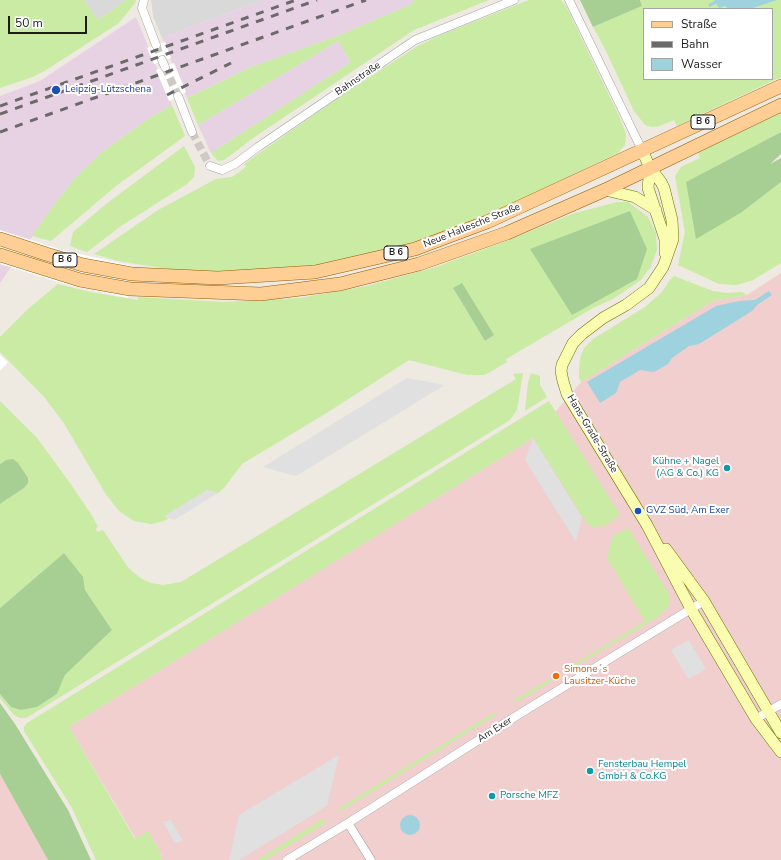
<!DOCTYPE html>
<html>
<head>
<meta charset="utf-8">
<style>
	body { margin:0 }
	#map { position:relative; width:781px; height:860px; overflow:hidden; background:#eee9e1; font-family:"Nunito Sans",sans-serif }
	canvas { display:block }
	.legend { position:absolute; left:643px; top:8px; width:130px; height:72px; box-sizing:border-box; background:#fff; border:1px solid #a4a4a4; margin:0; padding:5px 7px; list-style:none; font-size:12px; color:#1c1c1c }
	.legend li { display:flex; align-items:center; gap:8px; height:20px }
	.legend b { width:20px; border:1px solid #a4a4a4 }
	.scale { position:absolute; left:8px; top:16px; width:79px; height:18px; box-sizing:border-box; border:2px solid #1c1c1c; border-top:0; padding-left:5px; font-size:12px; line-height:14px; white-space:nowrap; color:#1c1c1c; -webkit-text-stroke:3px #fff; paint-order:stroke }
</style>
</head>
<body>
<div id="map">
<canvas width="781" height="860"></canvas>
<ul class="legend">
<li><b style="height:5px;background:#ffce94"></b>Straße</li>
<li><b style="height:5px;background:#6a6a6a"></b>Bahn</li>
<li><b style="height:11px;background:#9ed2de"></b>Wasser</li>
</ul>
<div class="scale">50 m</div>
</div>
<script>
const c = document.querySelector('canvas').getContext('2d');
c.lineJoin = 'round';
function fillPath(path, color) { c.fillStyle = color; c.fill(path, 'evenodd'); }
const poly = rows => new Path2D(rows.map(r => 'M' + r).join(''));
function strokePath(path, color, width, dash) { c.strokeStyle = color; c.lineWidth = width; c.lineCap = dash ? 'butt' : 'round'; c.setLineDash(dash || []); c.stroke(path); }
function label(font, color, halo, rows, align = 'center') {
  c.font = font + ' "Nunito Sans",sans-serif'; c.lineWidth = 4; c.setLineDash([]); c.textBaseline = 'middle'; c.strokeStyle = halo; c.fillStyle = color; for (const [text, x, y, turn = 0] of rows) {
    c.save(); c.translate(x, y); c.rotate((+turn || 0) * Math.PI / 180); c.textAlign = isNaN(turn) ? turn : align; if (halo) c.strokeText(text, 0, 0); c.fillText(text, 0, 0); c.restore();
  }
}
fillPath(poly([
	[84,0,126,0,98,20],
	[151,0,263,0,162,38,153,16]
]), '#dad9d9');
fillPath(poly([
	[781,273,781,860,161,860,162,859,160,856,162,855,148,831,136,839,69,727,533,438,581,382,713,301,747,295],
	[0,774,14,799,48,860,0,860]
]), '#f0cfce');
fillPath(poly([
	[263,0,413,0,412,4,340,35,251,67,187,98,162,38],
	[136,17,172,105,148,119,102,152,75,178,54,205,0,283,0,96,40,81],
	[338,41,351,62,211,153,198,125]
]), '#e7d2e4');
fillPath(poly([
	[0,0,84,0,98,20,126,0,136,0,135,3,119,23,46,70,33,77,0,88],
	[413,0,489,0,414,30,256,136,224,160,218,161,211,153,351,62,338,41,198,125,187,98,251,67,340,35,412,4],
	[529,0,561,0,566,6,619,116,626,134,625,145,618,153,511,204,433,238,335,264,251,273,187,272,118,261,94,254,158,210,216,179,232,177,246,167,244,164,336,99,416,47,438,36],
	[640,0,781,0,781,77,677,126,674,120,657,127,651,127,645,125,634,111,605,49,593,27,642,6],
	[644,9,772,9,772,79,644,79],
	[172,105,185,136,116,186,51,241,32,236,54,205,75,178,102,152,148,119],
	[781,112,781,132,686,182,742,212,781,182,781,263,753,280,737,285,719,284,678,265,685,232,675,176,681,167,700,158,698,152],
	[184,146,195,167,194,177,187,184,121,226,87,252,70,246,73,232,106,204],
	[617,202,628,202,648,217,656,233,657,250,651,266,641,280,613,299,593,308,506,359,507,362,485,375,467,375,409,360,325,414,242,464,224,488,218,493,207,490,165,517,169,518,164,521,151,524,134,521,119,511,107,496,63,422,45,398,0,352,0,337,28,309,58,284,90,292,138,300,138,297,223,302,300,298,367,286,436,267,504,242,572,214],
	[453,288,494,335,485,341],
	[674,276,713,291,727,293,742,292,747,295,713,301,581,382,579,377,579,370,580,358,584,348,593,339,645,307,662,292,670,280],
	[523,373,517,410,510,420,26,718,20,718,14,715,0,698,0,694,11,707,21,710,37,707,57,694,65,675,112,630,85,590,82,577,64,553,0,608,0,504,24,488,27,483,28,478,6,460,0,464,0,401,37,438,70,483,93,517,98,527,96,528,97,532,103,530,127,566,133,572,142,579,151,583,163,585,181,582,516,379,513,374],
	[531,373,540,376,540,385,547,397,525,411,528,383],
	[549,401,620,515,605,526,593,527,588,525,533,438,69,727,135,839,148,831,162,855,160,856,162,859,161,860,96,860,72,808,24,731,24,727,27,723],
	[628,528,668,592,670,602,668,607,658,617,564,673,563,671,645,621,607,558,612,537,621,531],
	[551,679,552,681,517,702,513,701,546,681],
	[493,713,499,713,341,811,338,809],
	[321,820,329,821,265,860,257,860]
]), '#c9eba3');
fillPath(poly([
	[580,0,640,0,642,6,593,27],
	[781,132,781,154,770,164,781,158,781,182,742,212,696,239,686,182],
	[630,211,647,249,637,279,572,315,530,249],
	[462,283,494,335,485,341,453,288],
	[13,459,18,463,28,478,28,483,24,488,0,504,0,464,6,460],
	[64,553,83,577,85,590,112,630,65,675,57,694,37,707,21,710,11,707,0,694,0,608],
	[0,703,15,724,68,810,91,860,48,860,0,774]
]), '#a7cf93');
fillPath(poly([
	[407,378,445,385,296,476,263,467],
	[533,438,582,517,576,542,525,460],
	[207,490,218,493,174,520,164,516],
	[689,640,706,669,688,679,671,650],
	[339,755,327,806,239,860,229,860,239,815],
	[171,820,183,841,175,843,163,822]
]), '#e0e0e0');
fillPath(poly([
	[714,0,777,0,750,9,729,9,725,6,719,8],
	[769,291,772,295,757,305,752,311,699,344,689,346,672,358,668,364,654,372,640,370,620,382,616,393,600,403,587,382,716,306,739,301,755,300],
	'400 825a10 10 0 1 1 20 0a10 10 0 1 1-20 0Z'
]), '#9ed2de');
fillPath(poly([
	[165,42,171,58,154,64,147,48],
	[174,63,186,92,169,101,156,70],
	[0,230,62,250,133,266,128,298,68,285,0,264],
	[0,355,8,362,0,371]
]), '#fff');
strokePath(poly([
	[710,5,720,0]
]), '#9ed2de', 3);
strokePath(poly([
	[156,45,162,60],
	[165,67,178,96],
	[192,132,210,166]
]), '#cecac3', 8, [8, 4]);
const street = poly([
	[144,0,142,8,156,45],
	[569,0,642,150],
	[162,60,165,67],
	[178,96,192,132],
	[210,166,222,170,235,164,258,147,415,40,514,0],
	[756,719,781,704],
	[348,823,371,860],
	[287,860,348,823,521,713,704,601]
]);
const secondary = poly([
	[642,150,650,168,661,182,664,188,672,220,673,239,665,262,663,267,649,288,626,305,603,318,582,334,573,343,562,365,561,371,563,381,567,394,647,525,691,609,756,719,781,752],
	[650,168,648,188,665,239,665,253],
	[605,190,635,197,656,210],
	[666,549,704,601,781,733]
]);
const primary = poly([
	[0,239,46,254,83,265,132,274,218,278,315,272,415,249,487,222,781,86],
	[0,255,80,280,130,289,261,294,340,284,419,264,507,233,605,190,781,105]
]);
strokePath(street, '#a3a3a3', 9);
strokePath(secondary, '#6c7500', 12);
strokePath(primary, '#935e00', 14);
strokePath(street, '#fff', 8);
strokePath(secondary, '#fafcb0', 11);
strokePath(primary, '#ffce94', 13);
strokePath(poly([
	[167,95,231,63],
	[0,106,296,0],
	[0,114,317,0],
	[0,132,366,0]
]), '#6a6a6a', 3, [8, 8]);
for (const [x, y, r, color] of [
	[56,90,5,"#1a4fb4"],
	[727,468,4,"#0f9aa8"],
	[638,511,4,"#1a4fb4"],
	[556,676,4,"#e8710a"],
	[590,771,4,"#0f9aa8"],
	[492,796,4,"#0f9aa8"]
]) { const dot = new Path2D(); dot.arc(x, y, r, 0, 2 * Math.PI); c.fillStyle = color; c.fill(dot); strokePath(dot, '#fff', 1.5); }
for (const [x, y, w] of [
	[703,122,24],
	[396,253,24],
	[65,260,24]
]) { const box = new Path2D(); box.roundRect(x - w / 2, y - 7, w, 14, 3); c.fillStyle = '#fff'; c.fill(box); strokePath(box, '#1c1c1c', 1); }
label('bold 9px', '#1c1c1c', null, [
	["B 6",703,122],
	["B 6",396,253],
	["B 6",65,260]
]);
label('10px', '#1c1c1c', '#fff', [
	["Bahnstraße",358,79,-34],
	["Neue Hallesche Straße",472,226,-22],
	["Hans-Grade-Straße",592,434,59],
	["Am Exer",495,730,-32]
]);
label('10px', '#164399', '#fff', [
	["Leipzig-Lützschena",65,90],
	["GVZ Süd, Am Exer",646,511]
], 'left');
label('10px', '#0d838f', '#fff', [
	["Kühne + Nagel",719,462,"right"],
	["(AG & Co.) KG",719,474,"right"],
	["Fensterbau Hempel",598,765],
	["GmbH & Co.KG",598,777],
	["Porsche MFZ",500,796]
], 'left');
label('10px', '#c56008', '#fff', [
	["Simone´s",564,670],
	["Lausitzer-Küche",564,682]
], 'left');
</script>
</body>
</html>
